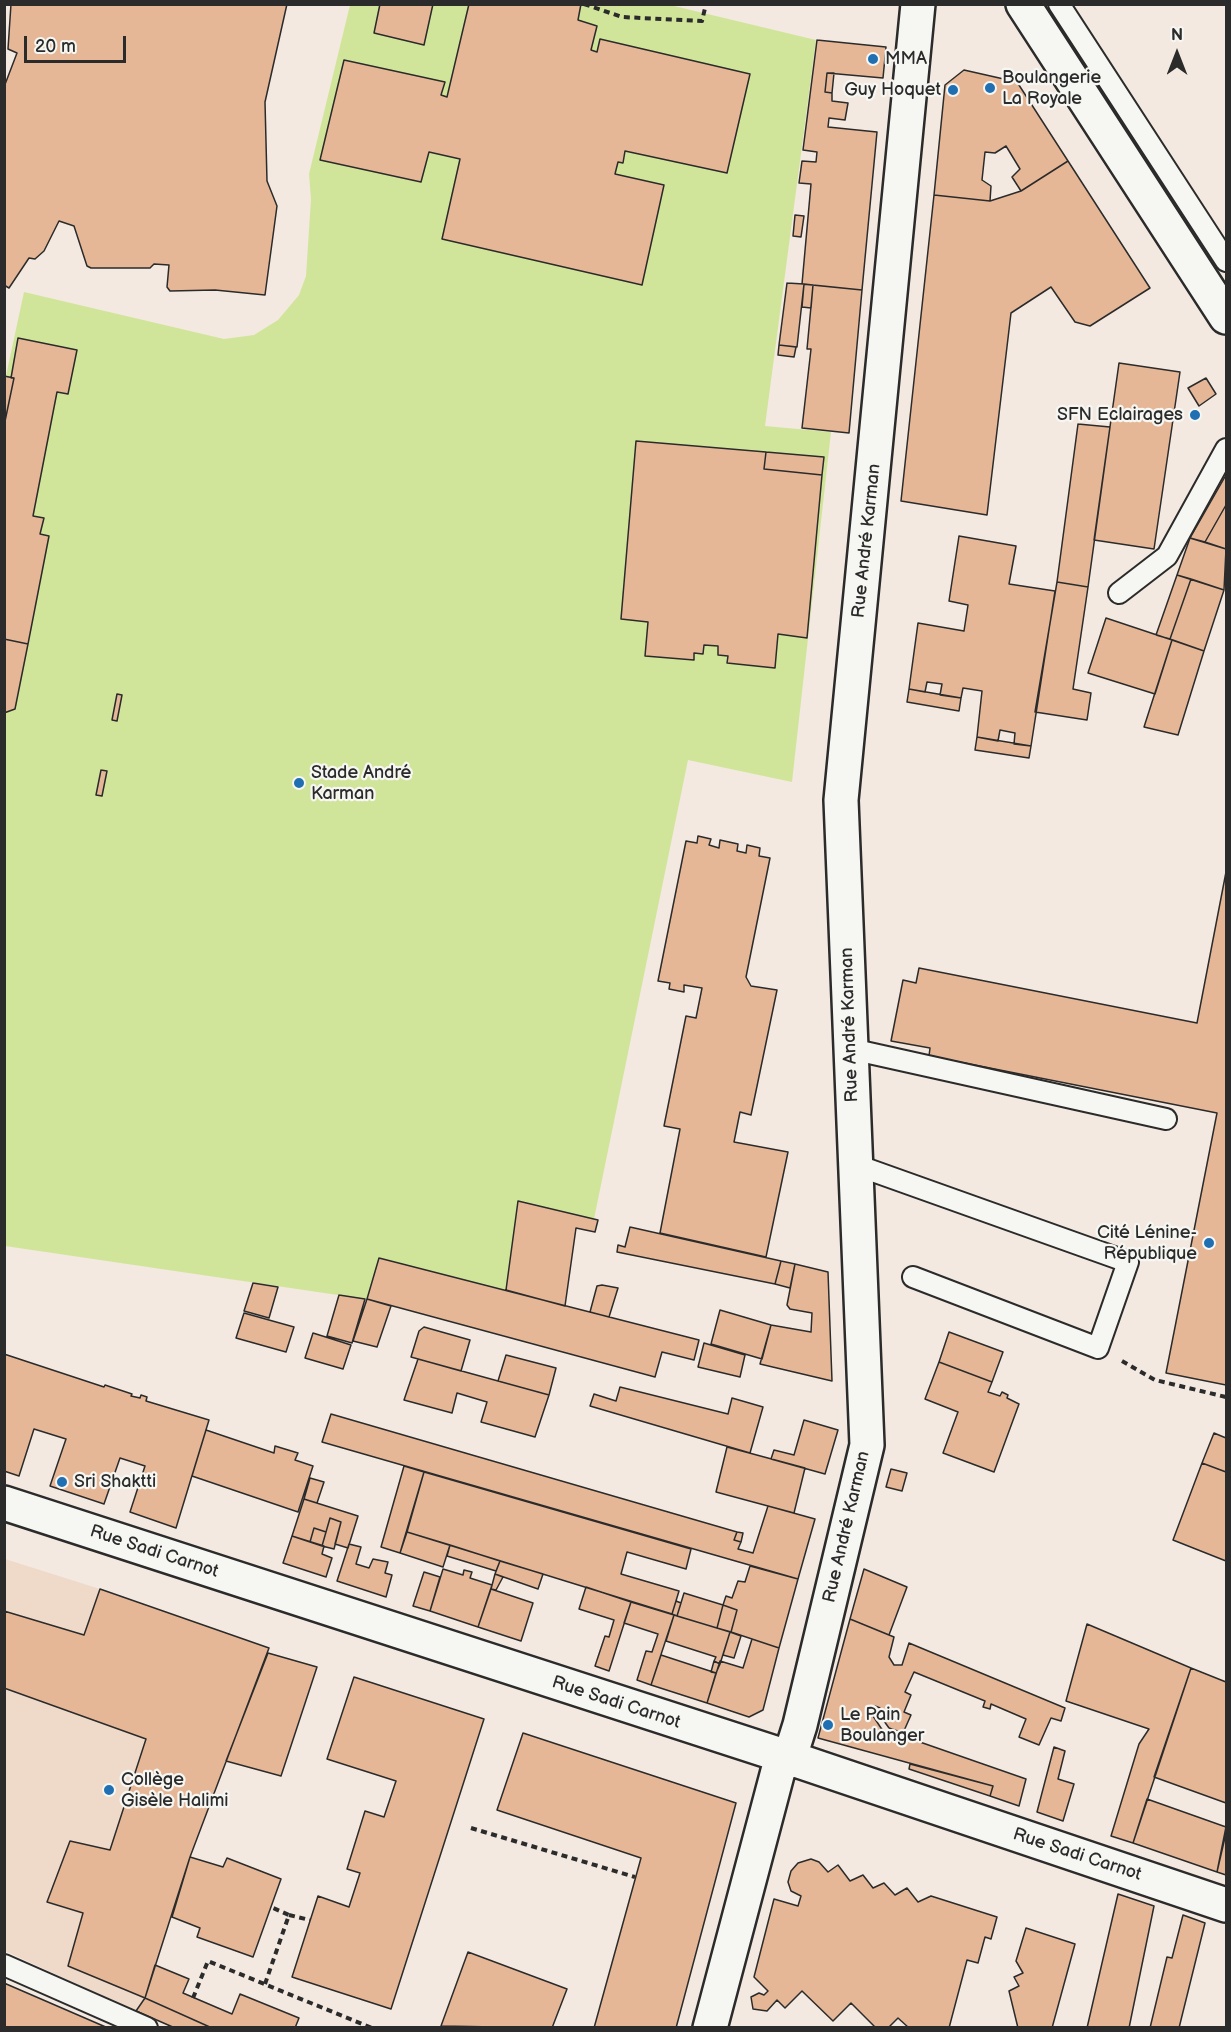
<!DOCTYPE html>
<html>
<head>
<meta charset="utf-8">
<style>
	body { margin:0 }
	#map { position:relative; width:1231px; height:2032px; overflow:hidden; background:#f3e9e0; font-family:"Balsamiq Sans",sans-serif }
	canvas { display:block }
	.frame { position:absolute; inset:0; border:6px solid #2b2b2b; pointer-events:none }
	.north { position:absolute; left:1147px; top:24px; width:60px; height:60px; -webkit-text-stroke:4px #f6f6f2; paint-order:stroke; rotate:0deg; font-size:16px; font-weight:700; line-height:24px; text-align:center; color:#2b2b2b }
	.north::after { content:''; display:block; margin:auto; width:21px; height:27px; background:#2b2b2b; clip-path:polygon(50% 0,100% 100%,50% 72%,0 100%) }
	.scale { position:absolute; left:24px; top:36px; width:102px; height:27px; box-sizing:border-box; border:3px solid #2b2b2b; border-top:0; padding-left:8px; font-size:18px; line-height:21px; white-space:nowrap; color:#2b2b2b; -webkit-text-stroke:4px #f6f6f2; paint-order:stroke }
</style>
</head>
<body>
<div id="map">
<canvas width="1231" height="2032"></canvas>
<div class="frame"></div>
<div class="north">N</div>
<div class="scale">20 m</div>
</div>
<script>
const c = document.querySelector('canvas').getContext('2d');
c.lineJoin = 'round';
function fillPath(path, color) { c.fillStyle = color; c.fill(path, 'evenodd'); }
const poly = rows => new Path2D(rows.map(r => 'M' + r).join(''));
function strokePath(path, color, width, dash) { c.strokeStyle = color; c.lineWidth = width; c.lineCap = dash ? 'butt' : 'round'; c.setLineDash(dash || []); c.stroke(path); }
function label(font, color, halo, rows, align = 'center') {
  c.font = font + ' "Balsamiq Sans",sans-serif'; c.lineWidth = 4.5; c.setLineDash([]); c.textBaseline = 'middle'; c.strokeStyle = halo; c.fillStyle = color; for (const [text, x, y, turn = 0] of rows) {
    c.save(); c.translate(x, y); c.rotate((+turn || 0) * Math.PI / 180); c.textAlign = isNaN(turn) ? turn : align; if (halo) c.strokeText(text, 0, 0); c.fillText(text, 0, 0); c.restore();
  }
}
fillPath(poly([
	[5,1559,100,1589,269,1648,199,1827,145,1998,136,2011,5,1951]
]), '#efdaca');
fillPath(poly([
	[350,5,670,5,816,40,765,426,831,432,792,782,688,760,594,1219,518,1201,506,1292,380,1258,367,1299,365,1299,5,1246,4,385,24,292,224,339,254,335,278,320,299,295,306,276,311,199,309,174]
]), '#d1e59a');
const building = poly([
	[11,4,287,4,265,102,267,181,277,206,265,295,215,290,170,291,167,287,169,265,154,264,150,268,91,268,87,266,74,226,59,221,44,251,35,259,29,258,9,288,4,285,4,87,17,53,8,49,11,4],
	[380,4,433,4,424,45,374,33,380,4],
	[469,4,581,4,578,20,597,26,591,50,597,52,600,39,750,74,727,173,625,151,623,163,618,162,615,174,664,185,642,285,442,239,460,159,429,152,421,182,320,160,344,60,445,82,441,95,447,97,469,4],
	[817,40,886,47,883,78,827,73,825,92,832,93,832,101,848,103,845,120,829,118,828,127,877,132,862,290,802,284,811,184,799,183,802,161,816,162,817,152,803,150,817,40],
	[964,70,1017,82,1068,161,1021,191,1012,177,1020,169,1006,146,995,153,985,152,982,180,991,186,990,201,934,195,945,85,964,70],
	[827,73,834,73,832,93,825,92,827,73],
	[1068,161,1150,288,1090,326,1075,322,1051,287,1011,313,987,515,901,501,934,195,990,201,1021,191,1068,161],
	[795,215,804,216,801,237,793,236,795,215],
	[787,283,804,284,797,347,779,345,787,283],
	[804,284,813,285,811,308,802,307,804,284],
	[813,285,862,290,849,433,802,428,811,349,807,349,813,285],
	[18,338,77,350,68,394,57,392,33,516,44,518,40,534,49,536,28,644,4,639,4,426,14,378,11,378,18,338],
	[779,345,796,347,794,357,778,355,779,345],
	[1119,363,1180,372,1154,549,1094,540,1119,363],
	[4,376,14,378,4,426,4,376],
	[1206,378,1216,394,1199,406,1188,388,1206,378],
	[1078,424,1110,427,1088,587,1057,582,1078,424],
	[636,441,766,452,764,469,822,475,807,638,778,634,775,668,727,663,728,656,718,655,718,646,704,645,703,654,694,653,694,660,645,656,648,622,621,619,636,441],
	[766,452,824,457,822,475,764,469,766,452],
	[1226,475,1226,505,1205,542,1190,538,1226,475],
	[1226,505,1226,549,1205,542,1226,505],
	[959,536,1016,546,1009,584,1055,591,1031,746,1014,744,1015,733,1000,730,998,741,977,737,982,691,963,688,961,698,940,695,942,684,927,682,925,692,909,689,918,623,964,631,968,605,949,601,959,536],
	[1190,538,1226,549,1224,590,1177,575,1190,538],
	[1177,575,1191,579,1170,639,1156,635,1177,575],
	[1191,579,1224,590,1204,651,1170,639,1191,579],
	[1057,582,1088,587,1073,689,1091,693,1087,720,1035,712,1057,582],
	[1106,618,1172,640,1155,694,1088,673,1106,618],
	[4,639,28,644,15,709,4,713,4,639],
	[1172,640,1204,651,1178,735,1144,727,1172,640],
	[909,689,961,698,959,711,907,702,909,689],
	[117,694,122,695,117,721,112,720,117,694],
	[977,737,1031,746,1029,758,975,750,977,737],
	[101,770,107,771,102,796,96,795,101,770],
	[698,836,711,839,709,845,719,848,720,840,738,844,737,851,746,853,747,845,760,848,759,856,770,858,746,977,751,986,777,990,751,1115,740,1112,734,1142,788,1152,766,1257,660,1233,680,1129,664,1126,686,1016,696,1018,702,988,684,985,684,992,669,989,670,983,658,981,686,841,697,843,698,836],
	[1226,872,1226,1385,1166,1373,1217,1113,929,1056,930,1048,891,1041,903,980,916,983,919,968,1197,1023,1226,872],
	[518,1201,598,1220,595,1232,576,1228,565,1306,506,1290,518,1201],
	[630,1227,781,1261,775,1284,617,1252,618,1245,625,1247,630,1227],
	[379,1258,699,1340,694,1360,662,1352,655,1377,367,1299,379,1258],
	[781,1261,795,1264,790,1288,775,1284,781,1261],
	[795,1264,828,1272,832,1381,760,1364,771,1325,811,1332,812,1313,790,1309,787,1305,795,1264],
	[253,1283,278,1287,269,1318,244,1311,253,1283],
	[602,1285,618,1288,609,1317,590,1312,597,1286,602,1285],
	[339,1295,365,1299,352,1343,327,1336,339,1295],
	[367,1299,391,1306,377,1347,353,1341,367,1299],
	[720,1310,771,1325,762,1359,711,1344,720,1310],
	[244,1313,294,1327,286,1352,236,1338,244,1313],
	[424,1327,470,1340,461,1371,411,1357,419,1331,424,1327],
	[949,1332,1003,1352,992,1382,939,1362,949,1332],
	[313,1333,351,1345,343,1369,305,1358,313,1333],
	[704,1343,745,1355,740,1377,698,1367,704,1343],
	[4,1354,104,1387,105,1385,132,1394,131,1396,140,1398,141,1395,147,1397,146,1401,209,1420,176,1528,130,1512,145,1466,120,1458,104,1504,50,1486,66,1439,34,1429,19,1476,4,1471,4,1354],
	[506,1355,556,1368,549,1395,498,1381,506,1355],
	[418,1359,549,1395,535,1437,481,1422,487,1402,457,1393,452,1413,404,1400,418,1359],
	[939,1362,992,1382,988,1392,1000,1396,1002,1392,1008,1395,1007,1398,1019,1404,994,1472,943,1453,958,1412,925,1399,939,1362],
	[620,1387,728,1414,732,1398,763,1407,750,1453,590,1406,594,1394,616,1401,620,1387],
	[331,1414,737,1532,734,1540,741,1542,738,1549,753,1553,768,1506,815,1519,798,1579,322,1442,331,1414],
	[804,1420,838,1430,825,1474,771,1459,774,1450,794,1455,804,1420],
	[206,1430,274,1453,275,1446,298,1453,295,1460,313,1466,298,1512,192,1476,206,1430],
	[1214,1433,1226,1438,1226,1472,1202,1463,1214,1433],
	[727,1447,805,1468,794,1513,716,1492,727,1447],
	[1202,1463,1226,1472,1226,1561,1173,1540,1202,1463],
	[404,1466,424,1472,400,1553,381,1547,404,1466],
	[891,1469,907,1473,902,1491,886,1487,891,1469],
	[424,1472,691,1549,686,1569,627,1552,621,1574,679,1591,672,1614,407,1532,424,1472],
	[310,1478,324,1482,317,1503,304,1499,310,1478],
	[304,1499,358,1516,348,1548,335,1544,341,1522,330,1518,326,1532,314,1528,310,1542,292,1536,304,1499],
	[330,1518,341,1522,334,1549,322,1546,330,1518],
	[314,1528,326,1532,322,1546,310,1542,314,1528],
	[407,1532,450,1545,443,1567,400,1553,407,1532],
	[737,1532,743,1533,741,1542,734,1540,737,1532],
	[292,1536,324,1546,322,1554,332,1558,326,1577,283,1563,292,1536],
	[349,1544,361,1547,356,1564,369,1568,373,1559,388,1562,385,1573,392,1575,386,1597,337,1581,349,1544],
	[450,1545,500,1561,496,1571,447,1556,450,1545],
	[500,1561,543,1574,538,1589,495,1574,500,1561],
	[750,1566,798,1579,779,1648,731,1632,737,1610,723,1605,726,1596,732,1598,738,1581,745,1582,750,1566],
	[443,1569,463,1575,464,1570,472,1572,470,1578,492,1585,478,1627,430,1611,443,1569],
	[864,1569,907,1587,889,1635,850,1619,864,1569],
	[424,1572,440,1577,430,1611,413,1606,424,1572],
	[495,1574,503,1577,496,1590,491,1589,495,1574],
	[586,1587,631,1602,609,1671,595,1666,605,1636,609,1637,614,1620,579,1609,586,1587],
	[100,1589,269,1648,190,1857,145,1998,68,1966,83,1913,47,1902,70,1841,110,1850,146,1739,4,1688,4,1611,84,1635,100,1589],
	[491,1589,533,1603,521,1641,478,1627,491,1589],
	[684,1593,723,1605,717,1628,677,1616,684,1593],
	[676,1601,681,1603,677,1616,672,1614,676,1601],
	[631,1602,674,1615,651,1685,637,1680,646,1651,652,1652,658,1634,624,1623,631,1602],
	[723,1605,737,1610,731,1632,717,1628,723,1605],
	[674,1615,730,1632,720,1664,714,1661,716,1657,666,1641,674,1615],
	[850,1619,894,1637,889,1657,894,1665,902,1665,909,1643,1065,1708,1061,1721,1051,1718,1039,1745,1019,1737,1026,1719,991,1704,990,1709,983,1707,985,1701,914,1672,905,1692,911,1695,904,1712,911,1715,903,1733,889,1728,879,1714,880,1708,875,1706,873,1716,885,1734,917,1741,1026,1779,1019,1806,990,1796,993,1786,818,1738,850,1619],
	[1087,1624,1191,1668,1133,1843,1111,1836,1139,1744,1149,1729,1066,1701,1087,1624],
	[730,1632,741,1636,734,1658,723,1655,730,1632],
	[752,1639,779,1648,763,1710,749,1717,707,1703,720,1661,743,1668,752,1639],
	[268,1653,317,1667,281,1776,226,1761,268,1653],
	[661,1655,716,1673,707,1703,651,1685,661,1655],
	[714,1661,720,1664,716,1673,711,1672,714,1661],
	[1191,1668,1226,1682,1226,1803,1154,1777,1191,1668],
	[354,1677,484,1719,391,2009,292,1977,318,1896,349,1907,360,1873,347,1869,365,1811,384,1817,396,1781,327,1759,354,1677],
	[523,1733,736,1803,676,2028,594,2028,641,1858,497,1810,523,1733],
	[1054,1747,1065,1751,1058,1779,1074,1784,1063,1821,1037,1812,1054,1747],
	[910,1764,993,1786,990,1796,909,1769,910,1764],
	[1147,1799,1226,1827,1217,1872,1133,1843,1147,1799],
	[1226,1833,1226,1875,1217,1872,1226,1833],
	[190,1857,223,1867,227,1858,281,1879,253,1957,197,1937,200,1928,172,1917,190,1857],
	[811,1859,819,1862,828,1872,838,1865,850,1881,863,1875,873,1888,884,1883,895,1895,907,1888,918,1902,931,1896,997,1917,991,1939,985,1937,978,1963,967,1960,949,2028,909,2028,898,2018,888,2028,876,2028,851,2003,833,2021,802,1991,785,2008,777,2000,767,2011,753,2009,751,1997,759,1993,764,1995,768,1991,754,1977,774,1899,798,1906,801,1896,791,1891,788,1882,791,1871,798,1863,811,1859],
	[1118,1894,1154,1906,1129,2028,1087,2028,1118,1894],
	[1183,1915,1205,1923,1179,2028,1150,2028,1167,1957,1172,1958,1183,1915],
	[1026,1928,1075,1944,1052,2028,1018,2028,1009,1991,1019,1986,1014,1977,1023,1973,1016,1961,1026,1928],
	[468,1952,567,1989,552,2028,441,2026,468,1952],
	[155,1965,189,1979,183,1993,232,2014,240,1994,299,2018,295,2028,212,2028,145,1998,155,1965],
	[4,1983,108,2028,4,2028,4,1983],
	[145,1998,212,2028,175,2028,136,2011,145,1998]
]);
fillPath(building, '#e6b796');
strokePath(building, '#2b2b2b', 1.5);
const service = poly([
	[1059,4,1226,261],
	[1119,593,1167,556,1226,449],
	[851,1049,1166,1119],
	[856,1165,1128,1262,1098,1348,913,1277],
	[4,1965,147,2028]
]);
const minor = poly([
	[4,1503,784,1756,1226,1905],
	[710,2028,778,1771,794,1744,800,1725,867,1445,841,800,918,4]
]);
const secondary = poly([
	[1023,4,1226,317]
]);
strokePath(service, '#2b2b2b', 24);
strokePath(minor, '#2b2b2b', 38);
strokePath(secondary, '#2b2b2b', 38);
strokePath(poly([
	[584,4,622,17,702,21,706,4],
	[1122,1361,1155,1380,1226,1397],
	[471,1828,635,1877],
	[289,1915,310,1920],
	[265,1984,289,1915,271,1907],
	[193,1998,208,1961,372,2028]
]), '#2b2b2b', 4, [6, 4.5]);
strokePath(service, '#f6f6f2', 20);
strokePath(minor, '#f6f6f2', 33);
strokePath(secondary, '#f6f6f2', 33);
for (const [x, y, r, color] of [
	[873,59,6,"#1f6fb2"],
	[990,88,6,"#1f6fb2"],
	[953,90,6,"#1f6fb2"],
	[1195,415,6,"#1f6fb2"],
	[299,783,6,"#1f6fb2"],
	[1209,1243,6,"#1f6fb2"],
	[62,1482,6,"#1f6fb2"],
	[828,1725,6,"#1f6fb2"],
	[109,1790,6,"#1f6fb2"]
]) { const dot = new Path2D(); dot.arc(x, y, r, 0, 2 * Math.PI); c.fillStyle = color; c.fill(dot); strokePath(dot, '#f6f6f2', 2); }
label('18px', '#2b2b2b', '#f6f6f2', [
	["MMA",885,59],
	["Boulangerie",1002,78],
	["La Royale",1002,99],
	["Guy Hoquet",941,90,"right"],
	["SFN Eclairages",1183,415,"right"],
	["Stade André",311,773],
	["Karman",311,794],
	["Cité Lénine-",1197,1233,"right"],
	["République",1197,1254,"right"],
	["Sri Shaktti",74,1482],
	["Le Pain",840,1715],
	["Boulanger",840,1736],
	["Collège",121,1780],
	["Gisèle Halimi",121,1801]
], 'left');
label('18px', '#2b2b2b', '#f6f6f2', [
	["Rue André Karman",867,541,-84],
	["Rue André Karman",850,1025,-92],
	["Rue André Karman",847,1527,-77],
	["Rue Sadi Carnot",154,1552,18],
	["Rue Sadi Carnot",616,1703,18],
	["Rue Sadi Carnot",1077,1855,18]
]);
</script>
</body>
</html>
